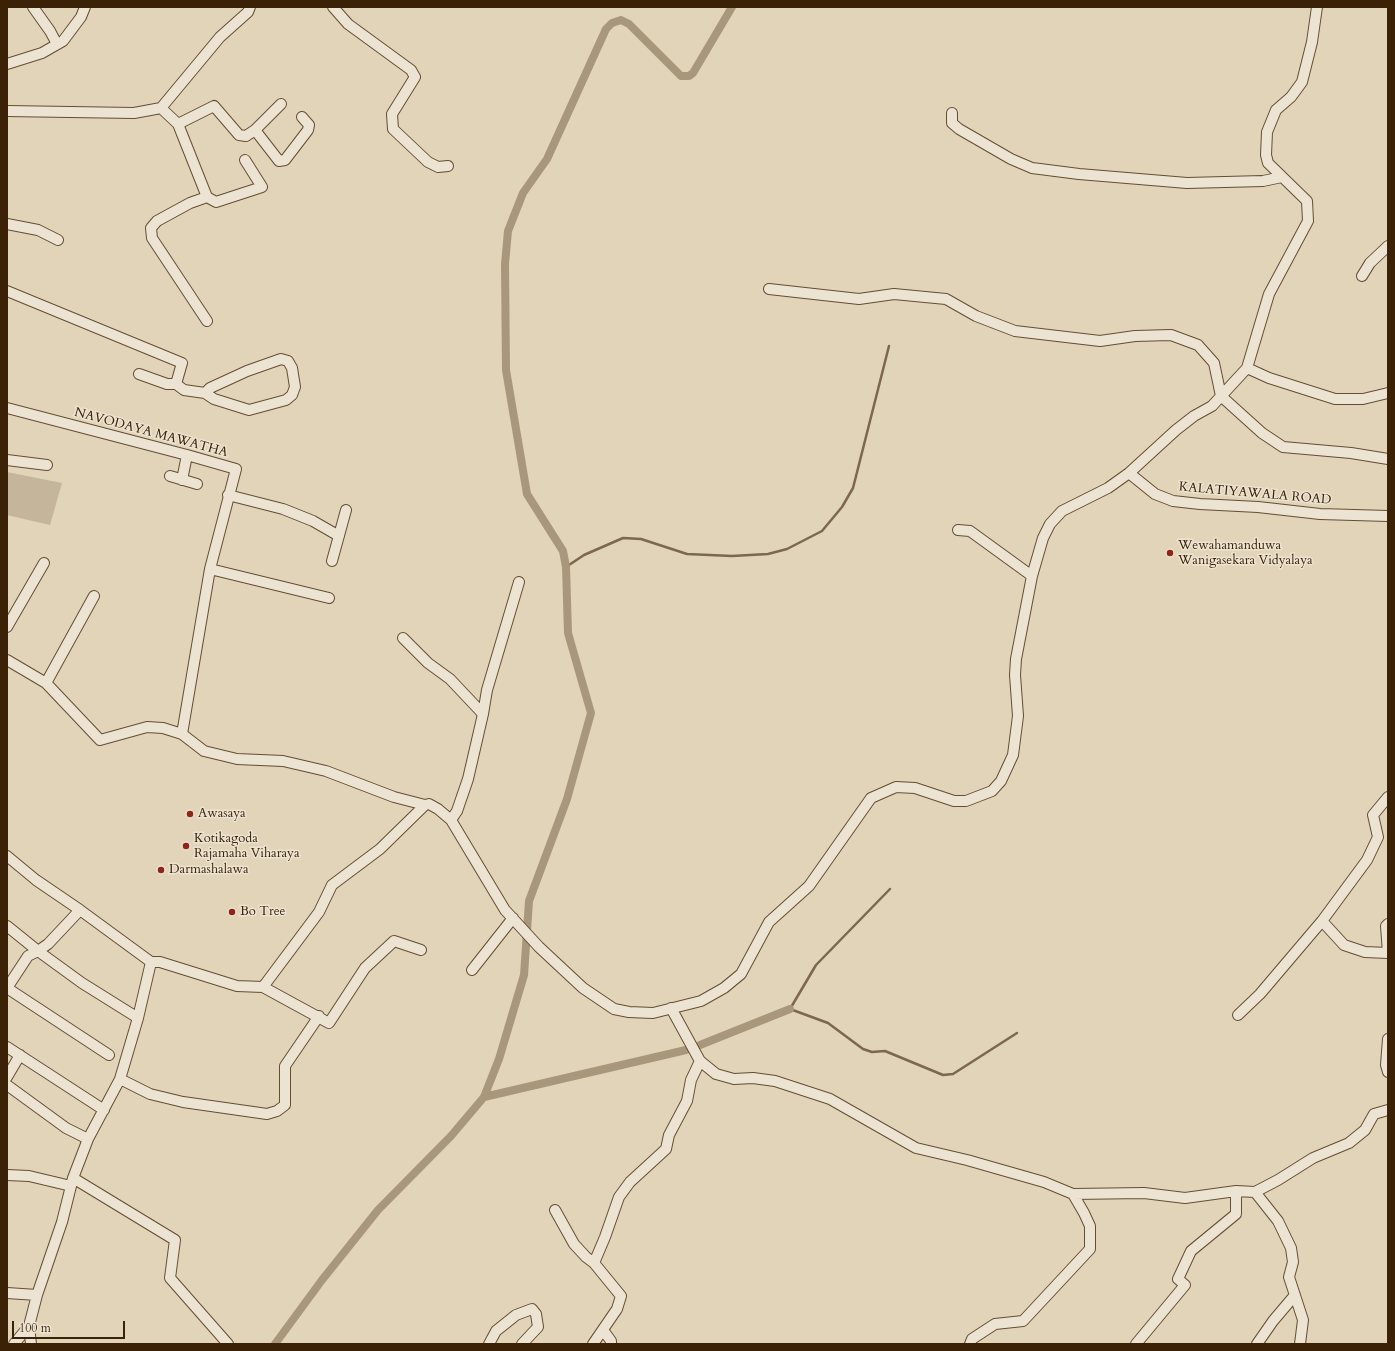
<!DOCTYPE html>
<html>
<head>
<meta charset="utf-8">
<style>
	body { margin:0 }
	#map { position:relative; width:1395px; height:1351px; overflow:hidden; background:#e1d4b9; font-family:Cardo,serif }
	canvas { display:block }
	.frame { position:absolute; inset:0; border:8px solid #3b2206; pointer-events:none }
	.scale { position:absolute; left:12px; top:1321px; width:113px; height:18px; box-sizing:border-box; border:2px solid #3b2206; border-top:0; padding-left:5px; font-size:12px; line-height:14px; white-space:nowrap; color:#3b2206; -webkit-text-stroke:3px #ece3d2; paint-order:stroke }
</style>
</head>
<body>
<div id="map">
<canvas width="1395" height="1351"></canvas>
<div class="frame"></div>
<div class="scale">100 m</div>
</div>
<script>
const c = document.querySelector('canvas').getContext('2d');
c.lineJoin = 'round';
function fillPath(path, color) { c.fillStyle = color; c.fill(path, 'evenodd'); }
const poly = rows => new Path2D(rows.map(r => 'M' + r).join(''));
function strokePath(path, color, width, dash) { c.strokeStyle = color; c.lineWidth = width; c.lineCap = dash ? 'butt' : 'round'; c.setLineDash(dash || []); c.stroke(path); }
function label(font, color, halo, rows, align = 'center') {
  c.font = font + ' Cardo,serif'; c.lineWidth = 3; c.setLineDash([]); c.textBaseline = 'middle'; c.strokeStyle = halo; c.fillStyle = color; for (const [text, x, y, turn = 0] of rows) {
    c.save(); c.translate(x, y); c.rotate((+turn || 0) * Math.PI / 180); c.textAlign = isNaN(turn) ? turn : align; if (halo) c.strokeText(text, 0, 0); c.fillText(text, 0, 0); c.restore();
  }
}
fillPath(poly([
	[7,472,62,483,50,525,7,515]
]), '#c5b69b');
strokePath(poly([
	[566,567,584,555,623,538,641,539,687,554,732,556,768,554,787,549,822,531,842,507,853,488,889,346],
	[890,889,816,965,790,1009,828,1023,863,1049,872,1052,885,1051,943,1075,953,1074,1017,1033]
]), '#7d684d', 2.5);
strokePath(poly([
	[700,1045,790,1009],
	[484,1097,686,1050],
	[275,1344,322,1280,378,1210,451,1136,484,1097,499,1059,524,975,529,901,567,799,591,713,568,633,566,567,563,551,527,494,506,370,505,264,508,231,523,193,547,159,606,29,612,23,621,20,629,24,681,76,689,76,693,73,732,7]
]), '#a9977c', 8);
const minor = poly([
	[33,7,50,31,57,44],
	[333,7,348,24,411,70,415,77,392,114,393,129,428,162,438,167,448,166],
	[7,64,42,53,63,41,81,17,85,7],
	[161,108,220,37,248,12,250,7],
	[7,111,134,113,161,108,178,124,214,106,239,135,246,136,255,130,281,104],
	[952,113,952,123,959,129,1011,159,1032,168,1079,174,1187,183,1263,181,1282,177],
	[178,124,207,197,216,202,262,187,245,160],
	[255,130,279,161,285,160,308,130,309,125,302,117],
	[207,197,190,203,157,221,151,228,152,238,207,321],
	[7,224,38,230,58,240],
	[1362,276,1370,263,1388,246],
	[769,289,859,299,894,294,946,299,976,316,1015,331,1100,341,1135,336,1171,335,1198,345,1214,363,1221,396,1262,433,1283,447,1351,453,1388,459],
	[7,291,182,363,176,384,184,390,205,393,214,399,249,410,286,400,292,395,295,387,292,368,288,361,281,359,247,371,210,388,205,393],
	[1247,368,1269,378,1335,399,1363,399,1388,393],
	[139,374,167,384,176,384],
	[7,408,187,455,236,469,210,569,182,734],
	[7,460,47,465],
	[1129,473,1155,494,1173,501,1200,504,1258,507,1320,514,1388,516],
	[170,476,197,484],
	[182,480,187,455],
	[228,495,283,509,313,521,339,536],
	[958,530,970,531,1032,576],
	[332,561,346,510],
	[210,569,329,598],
	[7,627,44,563],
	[403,638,428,663,450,679,483,714],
	[7,660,46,683,100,740,147,727,163,728,182,734,204,751,237,759,283,761,326,771,394,797,425,805,429,804,438,809,451,820,505,910,539,947,583,988,614,1009,629,1012,653,1013,701,1001,724,988,741,974,769,922,809,886,871,798,896,787,915,788,954,801,966,801,992,791,1001,781,1013,755,1018,716,1015,675,1016,659,1032,576,1043,538,1050,524,1062,511,1108,488,1129,473,1176,430,1194,416,1212,406,1247,368,1269,294,1308,221,1307,201,1268,163,1266,155,1267,132,1276,110,1291,97,1302,82,1312,42,1317,7],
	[46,683,94,596],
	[451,820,457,811,468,779,483,714,487,690,519,582],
	[7,856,36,880,80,910,151,962,138,1018,120,1079,88,1139,73,1178,62,1222,37,1295,7,1293],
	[80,910,48,944,38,951,28,956,7,988,109,1055],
	[1322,921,1344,945,1365,952,1388,953],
	[1388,924,1386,926,1388,953],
	[7,926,38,951,82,983,138,1018],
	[151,962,160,962,237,986,263,987,319,912,332,885,380,849,425,805],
	[472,970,513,918],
	[263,987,329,1023,365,968,394,941,421,950],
	[671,1008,700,1061,716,1074,734,1079,753,1078,775,1081,830,1099,916,1148,967,1160,1044,1182,1073,1194,1144,1193,1185,1198,1236,1191,1255,1192,1278,1180,1313,1158,1349,1143,1365,1130,1374,1114,1388,1110],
	[1238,1015,1260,994,1322,921,1367,860,1378,837,1373,815,1388,797],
	[1388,1039,1386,1065,1388,1072],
	[7,1047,104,1110],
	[7,1077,20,1055],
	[120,1079,150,1094,183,1102,267,1114,277,1111,285,1105,285,1066,319,1016],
	[7,1085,66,1128,88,1139],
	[7,1175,29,1176,71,1186],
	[73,1178,175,1240,170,1278,228,1344],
	[1255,1192,1278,1221,1291,1248,1293,1262,1289,1277,1303,1320,1300,1344],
	[555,1210,574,1244,586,1257,594,1263],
	[29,1326,31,1344],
	[603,1330,611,1341,611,1344],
	[14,1344,29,1326,37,1295],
	[489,1344,496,1331,516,1315,532,1309,536,1314,538,1327,522,1344],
	[593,1344,617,1309,621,1296,594,1263,605,1237,619,1197,630,1182,666,1149,669,1135,687,1101,691,1080,700,1061],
	[970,1344,972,1339,995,1324,1023,1321,1090,1249,1090,1226,1084,1213,1073,1194],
	[1136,1344,1185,1285,1178,1279,1191,1251,1236,1214,1236,1191],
	[1257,1344,1273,1321,1295,1295]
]);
strokePath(minor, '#644e33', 12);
strokePath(minor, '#ece3d2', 10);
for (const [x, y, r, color] of [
	[1170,553,4,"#8f2418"],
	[190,814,4,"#8f2418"],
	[186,846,4,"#8f2418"],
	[161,870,4,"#8f2418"],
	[232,912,4,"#8f2418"]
]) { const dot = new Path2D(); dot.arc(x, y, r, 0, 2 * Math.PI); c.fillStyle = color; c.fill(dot); strokePath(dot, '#ece3d2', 1.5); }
label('13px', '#3b2206', '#ece3d2', [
	["NAVODAYA MAWATHA",151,433,15],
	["KALATIYAWALA ROAD",1255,494,5]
]);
label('13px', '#3b2206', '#ece3d2', [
	["Wewahamanduwa",1178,546],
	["Wanigasekara Vidyalaya",1178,561],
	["Awasaya",198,814],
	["Kotikagoda",194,839],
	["Rajamaha Viharaya",194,854],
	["Darmashalawa",169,870],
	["Bo Tree",240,912]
], 'left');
</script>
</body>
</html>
